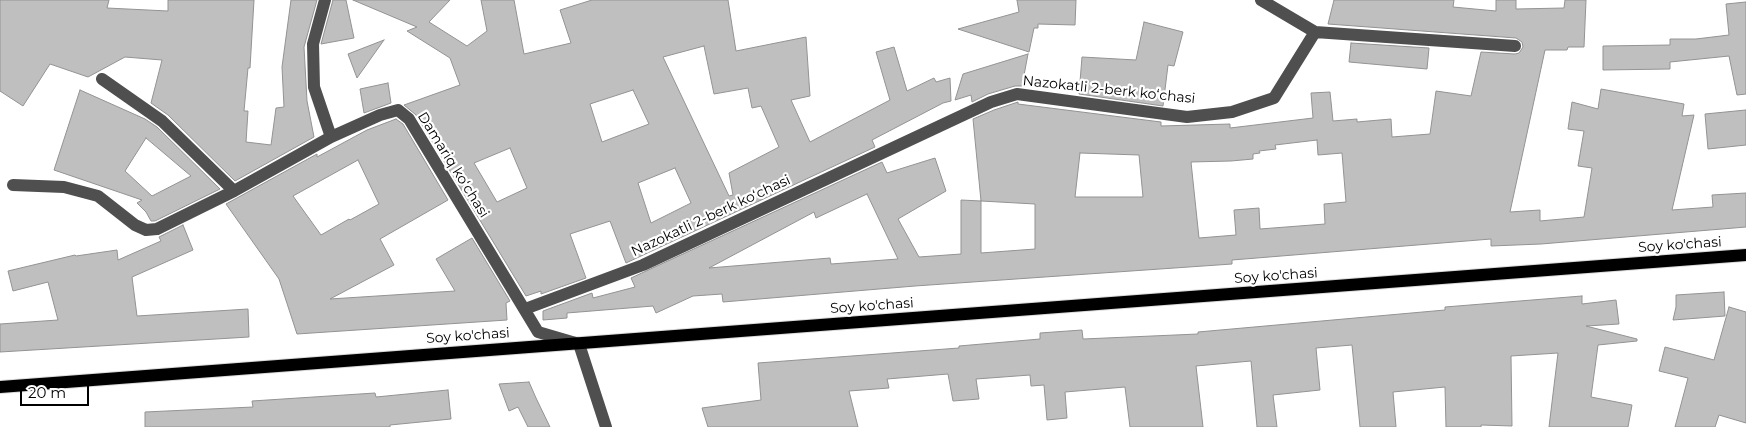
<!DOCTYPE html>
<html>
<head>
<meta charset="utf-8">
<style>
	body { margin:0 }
	#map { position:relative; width:1746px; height:427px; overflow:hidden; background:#fff; font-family:Montserrat,sans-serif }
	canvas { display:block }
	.scale { position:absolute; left:20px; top:384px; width:69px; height:22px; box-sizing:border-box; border:2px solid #000; border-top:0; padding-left:6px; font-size:15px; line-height:18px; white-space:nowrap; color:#000; -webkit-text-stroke:4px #fff; paint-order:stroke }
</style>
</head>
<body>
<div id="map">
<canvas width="1746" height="427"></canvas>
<div class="scale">20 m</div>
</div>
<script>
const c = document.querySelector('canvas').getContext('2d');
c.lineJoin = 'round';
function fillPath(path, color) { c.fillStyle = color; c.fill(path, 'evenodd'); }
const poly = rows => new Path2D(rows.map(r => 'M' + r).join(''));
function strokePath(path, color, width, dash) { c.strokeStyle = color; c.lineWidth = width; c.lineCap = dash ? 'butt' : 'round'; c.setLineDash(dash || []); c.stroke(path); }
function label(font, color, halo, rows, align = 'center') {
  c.font = font + ' Montserrat,sans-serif'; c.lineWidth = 4.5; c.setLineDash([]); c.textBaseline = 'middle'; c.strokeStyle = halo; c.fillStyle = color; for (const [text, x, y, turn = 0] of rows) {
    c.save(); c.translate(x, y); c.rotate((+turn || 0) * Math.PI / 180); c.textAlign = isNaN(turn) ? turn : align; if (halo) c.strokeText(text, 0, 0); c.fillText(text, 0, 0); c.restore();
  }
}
const building = poly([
	[0,0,109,0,107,8,168,11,168,0,254,0,250,68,248,68,244,111,248,111,246,142,271,145,276,108,284,107,282,67,291,0,317,0,304,47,307,101,314,137,235,181,168,115,151,103,162,60,125,57,88,77,50,64,23,106,0,91,0,0],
	[333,0,346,0,354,38,321,44,333,0],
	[353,0,450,0,429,22,467,46,487,31,481,0,514,0,524,54,571,43,560,10,592,0,728,0,736,51,806,37,810,96,791,100,810,142,890,100,876,52,894,47,907,91,934,78,936,82,950,78,951,101,943,103,872,140,875,147,626,263,610,221,570,234,586,278,541,294,541,291,526,296,416,115,404,105,460,85,450,58,407,31,417,27,353,0],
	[704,46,714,94,748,88,752,108,761,106,779,147,729,173,733,195,729,196,663,57,704,46],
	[633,90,649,124,602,142,590,104,633,90],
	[510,148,527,188,497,202,474,163,510,148],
	[675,168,691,203,651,223,638,183,675,168],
	[1017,0,1076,0,1075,25,1038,24,1038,28,1034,28,1029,52,958,29,1019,12,1017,0],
	[1334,0,1454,0,1453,7,1496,11,1496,0,1516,0,1516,9,1564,8,1565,0,1586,0,1584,47,1568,47,1567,50,1545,50,1510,212,1540,210,1540,221,1584,217,1592,168,1578,166,1584,131,1568,129,1572,102,1598,109,1601,89,1684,104,1682,116,1694,115,1672,210,1713,207,1712,195,1746,193,1746,227,1541,244,1491,246,1491,239,1232,260,1232,264,915,286,723,302,722,294,693,296,656,313,653,306,567,313,567,318,543,320,543,311,592,293,593,298,635,287,631,278,882,162,887,173,935,158,946,191,898,219,919,257,961,254,961,200,981,201,973,119,994,110,1018,102,1018,104,1161,122,1161,126,1230,124,1230,128,1313,118,1311,93,1330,92,1333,121,1357,119,1357,122,1391,119,1392,137,1430,134,1436,91,1471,96,1481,52,1515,54,1519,53,1523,47,1522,42,1516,38,1328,24,1334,0],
	[1317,140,1318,155,1342,153,1346,202,1324,204,1325,224,1260,229,1259,208,1234,210,1236,235,1199,238,1191,162,1231,161,1253,159,1253,154,1260,153,1259,151,1276,149,1275,145,1317,140],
	[1080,153,1139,155,1143,197,1075,197,1080,153],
	[867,194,898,259,831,264,830,258,709,268,814,212,816,218,867,194],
	[981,201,1035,204,1035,249,981,253,981,201],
	[1746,2,1746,94,1737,95,1729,56,1670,62,1670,69,1603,70,1603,46,1670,45,1670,39,1696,39,1729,35,1726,4,1746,2],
	[1144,22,1183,32,1174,66,1168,65,1163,106,1079,94,1082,57,1136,60,1144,22],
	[384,40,357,78,348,54,384,40],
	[1351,43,1429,48,1427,69,1349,62,1351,43],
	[1028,54,1022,86,1015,86,988,94,972,102,971,95,955,100,963,74,1028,54],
	[388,83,391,103,364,113,360,89,388,83],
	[80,90,145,119,157,127,220,189,155,221,151,221,146,212,137,203,142,200,54,170,80,90],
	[146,138,191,176,152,196,125,171,146,138],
	[1746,110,1746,145,1708,149,1705,114,1746,110],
	[396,119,403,124,448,200,380,239,394,265,330,299,455,291,436,259,472,238,510,301,506,303,507,320,297,334,279,279,226,204,317,154,317,157,367,130,396,119],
	[358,160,379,204,350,220,349,219,321,235,293,196,358,160],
	[183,225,193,250,132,277,137,316,248,309,249,337,0,352,0,324,58,320,48,282,13,291,8,271,75,255,76,256,117,250,118,260,161,241,159,237,183,225],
	[1724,292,1725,316,1673,320,1676,307,1676,295,1724,292],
	[1582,296,1582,304,1616,300,1619,324,1586,326,1637,339,1637,341,1598,345,1591,397,1632,405,1628,427,1549,427,1558,353,1511,356,1512,426,1481,425,1481,427,1446,427,1445,387,1393,392,1396,427,1360,427,1352,345,1316,348,1320,390,1273,395,1277,427,1257,427,1251,361,1196,366,1203,427,1130,427,1125,387,1065,392,1067,418,1047,420,1044,385,1031,386,1030,375,976,379,979,399,953,401,948,374,887,379,889,388,849,391,858,427,708,427,702,408,761,400,758,363,959,348,959,346,1040,339,1040,333,1082,330,1083,339,1198,334,1198,332,1445,310,1445,307,1582,296],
	[1729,307,1746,312,1746,423,1719,415,1715,427,1675,427,1688,378,1659,371,1665,347,1714,360,1729,307],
	[529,382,536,398,550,427,528,427,518,407,509,411,499,384,529,382],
	[448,390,451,419,390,425,390,427,145,427,145,412,253,407,252,401,375,393,376,397,448,390]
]);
fillPath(building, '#bfbfbf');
strokePath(building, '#939393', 1);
const major = poly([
	[0,387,1746,255]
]);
strokePath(major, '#dbdbdb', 14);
strokePath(poly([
	[325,0,313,44,314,87,331,137,380,115,398,110,409,119,538,332,579,344,606,427],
	[1261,0,1315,32],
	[102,79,162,121,234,191],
	[13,185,64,187,98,196,135,225,146,230,157,229,234,191,331,137],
	[525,309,643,265,991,102,1017,94,1187,117,1232,112,1274,98,1315,32,1515,46]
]), '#4f4f4f', 12);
strokePath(major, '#000', 12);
label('14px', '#000', '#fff', [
	["Nazokatli 2-berk koʻchasi",1109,90,6],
	["Damariq koʻchasi",453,165,58],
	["Nazokatli 2-berk koʻchasi",711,216,-25],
	["Soy ko'chasi",1680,245,-4],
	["Soy ko'chasi",1276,276,-4],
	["Soy ko'chasi",872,306,-4],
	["Soy ko'chasi",468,336,-4]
]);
</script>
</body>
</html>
